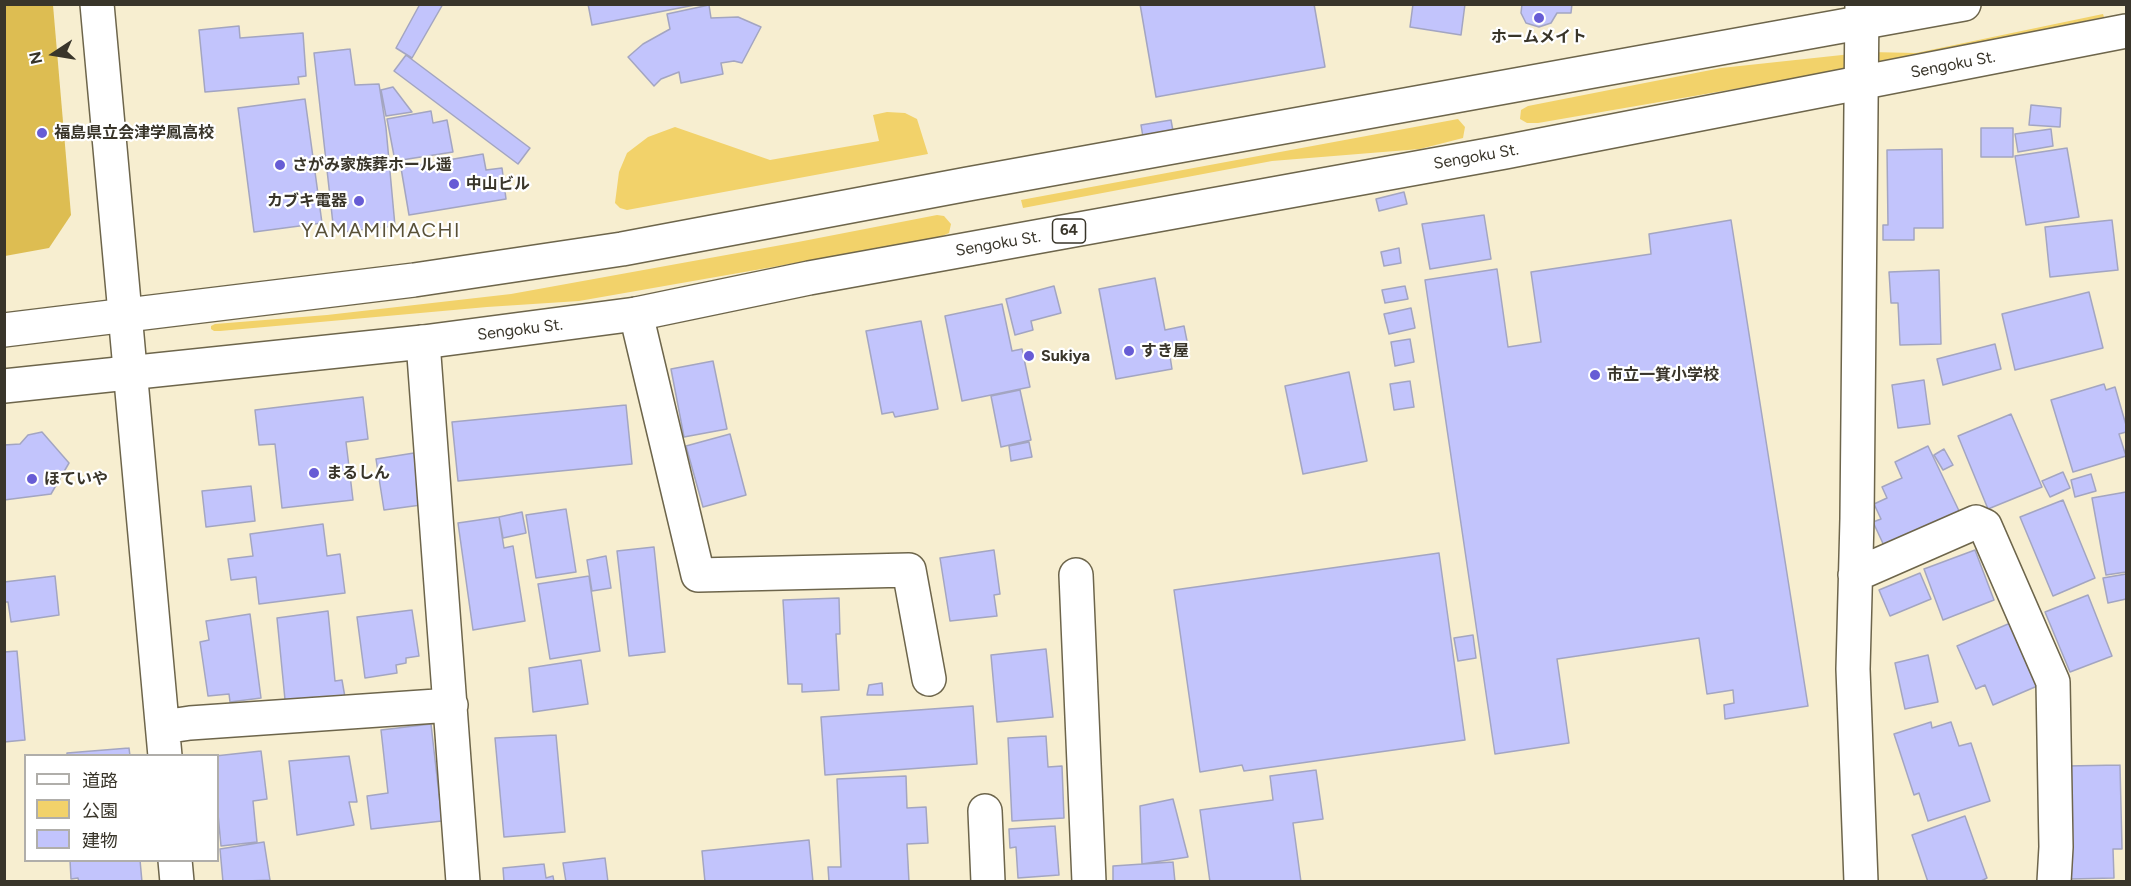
<!DOCTYPE html>
<html>
<head>
<meta charset="utf-8">
<style>
	body { margin:0 }
	#map { position:relative; width:2131px; height:886px; overflow:hidden; background:#f7eed0; font-family:Figtree,"Noto Sans JP",sans-serif }
	canvas { display:block }
	.frame { position:absolute; inset:0; border:6px solid #39352a; pointer-events:none }
	.legend { position:absolute; left:24px; top:754px; width:195px; height:108px; box-sizing:border-box; background:#fff; border:2px solid #b0aeaa; margin:0; padding:8px 10px; list-style:none; font-size:18px; color:#39352a }
	.legend li { display:flex; align-items:center; gap:12px; height:30px }
	.legend b { width:30px; border:2px solid #b0aeaa }
	.north { position:absolute; left:24px; top:24px; width:60px; height:60px; -webkit-text-stroke:4px #fff; paint-order:stroke; rotate:258deg; font-size:16px; font-weight:700; line-height:24px; text-align:center; color:#39352a }
	.north::after { content:''; display:block; margin:auto; width:21px; height:27px; background:#39352a; clip-path:polygon(50% 0,100% 100%,50% 72%,0 100%) }
</style>
</head>
<body>
<div id="map">
<canvas width="2131" height="886"></canvas>
<div class="frame"></div>
<ul class="legend">
<li><b style="height:8px;background:#fff"></b>道路</li>
<li><b style="height:16px;background:#f2d26a"></b>公園</li>
<li><b style="height:16px;background:#c2c4fc"></b>建物</li>
</ul>
<div class="north">N</div>
</div>
<script>
const c = document.querySelector('canvas').getContext('2d');
c.lineJoin = 'round';
function fillPath(path, color) { c.fillStyle = color; c.fill(path, 'evenodd'); }
const poly = rows => new Path2D(rows.map(r => 'M' + r).join(''));
function strokePath(path, color, width, dash) { c.strokeStyle = color; c.lineWidth = width; c.lineCap = dash ? 'butt' : 'round'; c.setLineDash(dash || []); c.stroke(path); }
function label(font, color, halo, rows, align = 'center') {
  c.font = font + ' Figtree,"Noto Sans JP",sans-serif'; c.lineWidth = 4.5; c.setLineDash([]); c.textBaseline = 'middle'; c.strokeStyle = halo; c.fillStyle = color; for (const [text, x, y, turn = 0] of rows) {
    c.save(); c.translate(x, y); c.rotate((+turn || 0) * Math.PI / 180); c.textAlign = isNaN(turn) ? turn : align; if (halo) c.strokeText(text, 0, 0); c.fillText(text, 0, 0); c.restore();
  }
}
fillPath(poly([
	[2103,14,2104,17,1873,65,1538,123,1527,123,1520,119,1521,110,1528,106,1721,68,1870,52,1916,53],
	[887,112,905,113,917,119,928,154,627,210,620,208,615,203,619,172,627,153,648,137,675,127,770,160,879,141,873,115],
	[1458,119,1465,127,1463,138,1420,149,1272,161,1023,208,1021,200],
	[937,215,944,216,951,224,949,233,938,238,579,301,487,307,220,331,214,331,211,329,211,326,215,324,327,315,511,294,798,242]
]), '#f2d26a');
fillPath(poly([
	[5,4,53,5,71,215,49,248,5,256]
]), '#ddbd52');
const building = poly([
	[420,4,443,4,412,58,396,48,420,4],
	[588,4,700,4,592,25,588,4],
	[1140,4,1314,4,1325,67,1156,97,1140,4],
	[1413,4,1465,4,1461,35,1410,27,1413,4],
	[1522,4,1572,4,1571,13,1557,13,1551,23,1539,27,1526,23,1521,13,1522,4],
	[709,5,711,18,738,17,761,27,742,63,734,61,721,63,723,74,681,83,679,72,661,79,654,86,628,57,643,44,670,29,667,14,709,5],
	[239,26,240,38,303,33,306,76,298,77,299,84,205,92,199,30,239,26],
	[350,49,355,85,379,84,386,128,395,226,334,233,314,53,350,49],
	[406,55,530,148,518,164,394,71,406,55],
	[393,87,412,112,386,116,381,90,393,87],
	[305,99,322,223,254,232,238,108,305,99],
	[2031,105,2061,108,2060,127,2029,125,2031,105],
	[431,111,433,123,447,120,453,152,395,161,387,119,431,111],
	[1171,120,1173,131,1143,137,1141,125,1171,120],
	[1981,128,2013,128,2013,157,1981,157,1981,128],
	[2051,129,2053,146,2018,152,2015,134,2051,129],
	[2067,148,2079,217,2026,225,2015,156,2067,148],
	[1942,149,1943,228,1914,228,1914,240,1883,240,1883,225,1888,225,1887,150,1942,149],
	[483,154,486,170,502,168,506,199,409,215,401,168,483,154],
	[1404,192,1407,204,1379,211,1376,199,1404,192],
	[1484,215,1491,259,1430,269,1422,224,1484,215],
	[1731,220,1808,706,1725,719,1724,705,1734,703,1733,690,1707,694,1699,638,1557,659,1569,743,1495,754,1425,280,1497,269,1508,347,1541,342,1531,272,1651,254,1649,234,1731,220],
	[2112,220,2118,270,2050,277,2045,227,2112,220],
	[1399,248,1401,263,1384,266,1381,252,1399,248],
	[1939,270,1941,344,1900,345,1898,303,1891,303,1889,272,1939,270],
	[1155,278,1165,330,1184,326,1188,346,1169,350,1172,369,1116,379,1099,289,1155,278],
	[1054,286,1061,313,1031,321,1033,330,1015,335,1006,299,1054,286],
	[1405,286,1408,299,1385,303,1382,290,1405,286],
	[2089,292,2103,348,2015,370,2002,314,2089,292],
	[1002,304,1012,351,1022,349,1030,387,962,401,945,316,1002,304],
	[1411,308,1415,328,1389,334,1384,314,1411,308],
	[921,321,938,409,895,417,893,412,882,414,866,331,921,321],
	[1410,339,1414,362,1395,366,1391,342,1410,339],
	[1995,344,2001,369,1943,385,1937,359,1995,344],
	[713,361,727,429,684,437,671,369,713,361],
	[1349,372,1367,461,1303,474,1285,386,1349,372],
	[1924,380,1930,424,1898,428,1892,385,1924,380],
	[1410,381,1414,407,1394,410,1390,384,1410,381],
	[2104,384,2106,390,2115,387,2126,425,2126,432,2119,434,2126,456,2073,472,2051,400,2104,384],
	[1020,390,1031,440,1001,447,991,396,1020,390],
	[363,397,368,439,346,442,353,500,282,508,275,444,259,445,255,410,363,397],
	[626,405,632,464,458,481,452,422,626,405],
	[2011,414,2042,487,1988,509,1958,436,2011,414],
	[42,432,69,463,51,494,4,500,4,445,20,444,28,435,42,432],
	[730,434,746,495,703,507,686,446,730,434],
	[1029,442,1032,457,1011,461,1009,446,1029,442],
	[1928,446,1961,515,1886,550,1873,522,1881,519,1874,504,1887,498,1882,487,1902,478,1895,462,1928,446],
	[1944,449,1953,465,1943,470,1934,455,1944,449],
	[414,453,421,505,384,510,376,459,414,453],
	[2063,472,2070,488,2050,497,2042,481,2063,472],
	[2091,474,2096,491,2075,497,2071,480,2091,474],
	[251,486,255,521,206,527,202,491,251,486],
	[2126,492,2126,572,2106,575,2092,498,2126,492],
	[2063,500,2095,578,2053,596,2020,517,2063,500],
	[566,509,576,572,536,578,526,515,566,509],
	[522,512,526,533,503,538,499,517,522,512],
	[499,517,504,548,513,546,525,621,473,630,458,523,499,517],
	[323,524,327,556,340,554,345,593,259,604,256,577,231,580,228,559,253,556,250,534,323,524],
	[654,547,665,652,629,656,617,551,654,547],
	[994,550,1000,594,994,595,997,616,950,621,940,558,994,550],
	[1975,550,1994,600,1943,620,1924,569,1975,550],
	[1439,553,1465,740,1244,771,1242,765,1200,772,1174,590,1439,553],
	[606,556,611,588,592,591,587,560,606,556],
	[1920,573,1931,599,1890,616,1879,590,1920,573],
	[2126,574,2126,599,2108,603,2103,578,2126,574],
	[55,576,59,615,11,622,8,602,4,602,4,582,55,576],
	[589,576,600,651,550,659,538,584,589,576],
	[2088,595,2112,656,2070,672,2045,612,2088,595],
	[839,598,840,634,836,634,839,690,802,692,802,684,788,684,783,600,839,598],
	[412,610,419,656,406,658,406,663,396,665,397,673,365,678,357,617,412,610],
	[328,611,335,681,342,680,346,703,286,710,277,618,328,611],
	[250,614,261,698,230,702,229,694,208,696,200,642,209,640,206,621,250,614],
	[2015,621,2042,684,1993,705,1985,685,1976,689,1957,646,2015,621],
	[1473,635,1476,658,1458,661,1454,638,1473,635],
	[1046,649,1053,717,997,722,991,655,1046,649],
	[17,651,25,740,4,742,4,652,17,651],
	[1928,655,1938,702,1905,709,1895,663,1928,655],
	[581,660,588,704,533,712,529,668,581,660],
	[882,683,883,695,867,695,869,685,882,683],
	[973,706,977,764,825,775,821,717,973,706],
	[1931,722,1932,728,1951,722,1959,746,1971,743,1990,801,1928,821,1919,793,1914,795,1894,734,1931,722],
	[431,724,442,821,371,829,367,796,388,793,381,730,431,724],
	[556,735,565,832,504,837,495,738,556,735],
	[1046,736,1048,767,1062,766,1064,818,1012,821,1008,738,1046,736],
	[129,748,130,756,67,756,67,753,129,748],
	[261,751,267,799,253,801,257,842,221,846,218,814,218,756,215,756,261,751],
	[349,756,357,802,349,802,354,825,297,835,289,761,349,756],
	[2120,765,2122,849,2113,849,2114,878,2070,879,2067,766,2120,765],
	[1316,770,1323,819,1293,823,1301,882,1210,882,1200,810,1273,800,1270,776,1316,770],
	[906,776,907,808,926,807,928,843,907,844,909,882,829,882,828,867,841,867,837,779,906,776],
	[1173,799,1188,857,1142,864,1140,806,1173,799],
	[1965,816,1987,878,1979,882,1928,882,1912,835,1965,816],
	[1055,826,1059,875,1018,878,1016,847,1010,848,1009,829,1055,826],
	[809,840,813,882,705,882,702,851,809,840],
	[264,842,270,880,223,882,220,849,264,842],
	[605,858,608,882,566,882,563,863,605,858],
	[70,860,140,860,142,882,79,882,78,878,71,879,70,860],
	[1173,862,1175,882,1113,882,1113,866,1173,862],
	[544,864,546,878,553,876,554,882,504,882,503,868,544,864]
]);
fillPath(building, '#c2c4fc');
strokePath(building, '#a3a5c1', 1.5);
const minor = poly([
	[97,4,165,756],
	[636,314,698,575,909,570,929,679],
	[423,342,463,882],
	[1076,575,1089,882],
	[1855,575,1976,522,1985,526,2053,682,2056,847,2054,882],
	[163,727,190,723,451,705],
	[985,811,988,882],
	[175,860,177,882],
	[1861,882,1853,669,1857,519,1862,4]
]);
const primary = poly([
	[4,330,414,280,622,249,968,184,1964,4],
	[4,386,423,342,636,314,809,278,1505,152,2126,31]
]);
strokePath(minor, '#6d654b', 36);
strokePath(primary, '#6d654b', 36);
strokePath(minor, '#fff', 33);
strokePath(primary, '#fff', 33);
for (const [x, y, r, color] of [
	[1539,18,6,"#675cd5"],
	[42,133,6,"#675cd5"],
	[280,165,6,"#675cd5"],
	[454,184,6,"#675cd5"],
	[359,201,6,"#675cd5"],
	[1129,351,6,"#675cd5"],
	[1029,356,6,"#675cd5"],
	[1595,375,6,"#675cd5"],
	[314,473,6,"#675cd5"],
	[32,479,6,"#675cd5"]
]) { const dot = new Path2D(); dot.arc(x, y, r, 0, 2 * Math.PI); c.fillStyle = color; c.fill(dot); strokePath(dot, '#fff', 2); }
for (const [x, y, w] of [
	[1069,231,33]
]) { const box = new Path2D(); box.roundRect(x - w / 2, y - 12, w, 24, 4.5); c.fillStyle = '#fff'; c.fill(box); strokePath(box, '#39352a', 1.5); }
label('bold 15px', '#39352a', null, [
	["64",1069,231]
]);
label('bold 16px', '#39352a', '#fff', [
	["ホームメイト",1539,37,"center"],
	["福島県立会津学鳳高校",54,133],
	["さがみ家族葬ホール遥",292,165],
	["中山ビル",466,184],
	["カブキ電器",347,201,"right"],
	["すき屋",1141,351],
	["Sukiya",1041,356],
	["市立一箕小学校",1607,375],
	["まるしん",326,473],
	["ほていや",44,479]
], 'left');
label('16px', '#39352a', '#fff', [
	["Sengoku St.",1953,65,-11],
	["Sengoku St.",1476,157,-10],
	["Sengoku St.",998,244,-10],
	["Sengoku St.",520,330,-7]
]);
c.letterSpacing = '1.5px';
label('20px', '#595138', '#fff', [
	["YAMAMIMACHI",381,231]
]);
c.letterSpacing = '0px';
</script>
</body>
</html>
